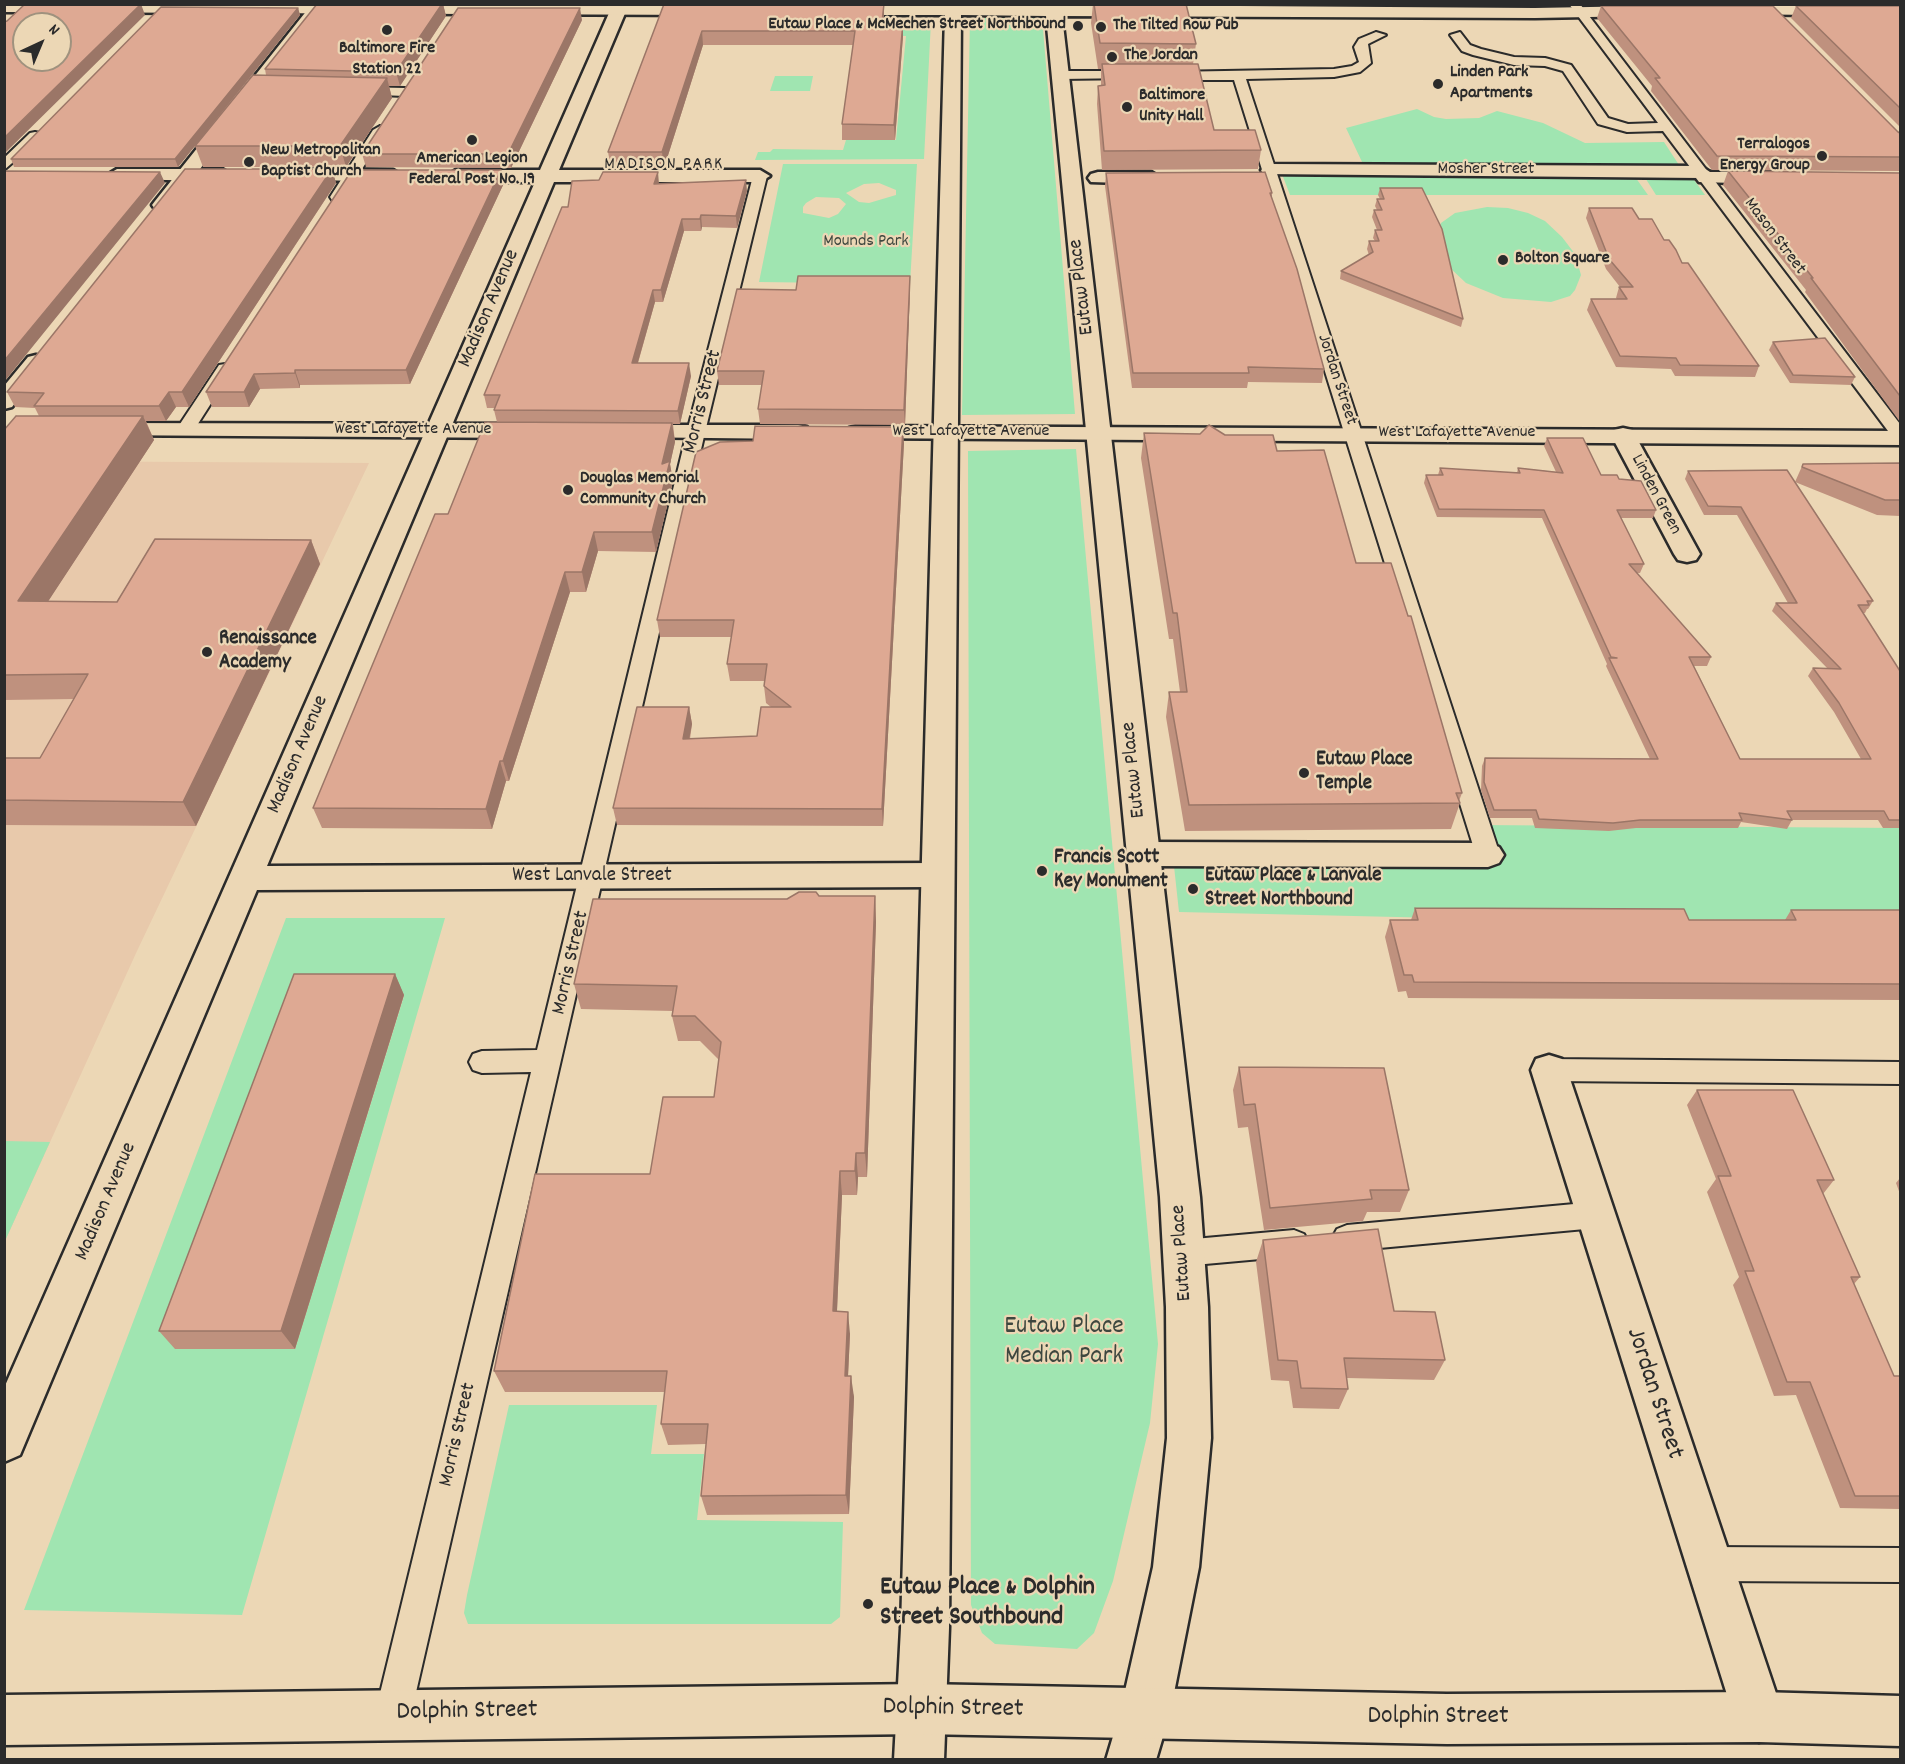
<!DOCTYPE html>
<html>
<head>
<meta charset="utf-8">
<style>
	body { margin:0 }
	#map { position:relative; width:1905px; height:1764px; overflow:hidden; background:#ecd7b5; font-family:Dekko,sans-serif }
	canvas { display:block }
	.frame { position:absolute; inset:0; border:6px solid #2b2b2b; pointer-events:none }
	.north { position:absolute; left:12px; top:12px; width:60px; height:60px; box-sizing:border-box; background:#ecd7b5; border:2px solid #9f927e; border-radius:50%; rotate:44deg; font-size:16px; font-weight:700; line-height:24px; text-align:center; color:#2b2b2b }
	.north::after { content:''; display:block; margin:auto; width:21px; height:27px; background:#2b2b2b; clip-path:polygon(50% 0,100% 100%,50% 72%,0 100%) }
</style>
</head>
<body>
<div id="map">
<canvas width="1905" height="1764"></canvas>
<div class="frame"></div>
<div class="north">N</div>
</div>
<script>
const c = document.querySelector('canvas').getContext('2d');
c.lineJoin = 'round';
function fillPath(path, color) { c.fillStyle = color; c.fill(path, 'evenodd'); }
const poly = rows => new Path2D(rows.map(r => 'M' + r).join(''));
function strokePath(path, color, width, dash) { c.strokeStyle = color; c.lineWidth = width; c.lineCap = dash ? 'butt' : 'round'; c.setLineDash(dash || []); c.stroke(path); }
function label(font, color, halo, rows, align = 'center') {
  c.font = font + ' Dekko,sans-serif'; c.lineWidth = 4.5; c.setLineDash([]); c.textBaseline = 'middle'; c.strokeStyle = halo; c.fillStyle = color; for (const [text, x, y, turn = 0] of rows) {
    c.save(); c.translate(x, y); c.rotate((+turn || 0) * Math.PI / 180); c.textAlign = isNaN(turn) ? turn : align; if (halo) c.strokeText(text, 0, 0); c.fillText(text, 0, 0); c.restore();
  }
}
fillPath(poly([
	[11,461,369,463,137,951,5,1241,5,470]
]), '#e8c9ab');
fillPath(poly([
	[1030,15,1042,17,1075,414,962,415,970,19],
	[808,19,931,21,924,159,755,160,758,152,770,152,773,149,843,150,846,140,896,140,906,36,860,35],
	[775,76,813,76,810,91,770,91],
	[1417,109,1434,117,1446,119,1479,118,1497,111,1543,123,1585,143,1664,142,1679,165,1363,164,1346,128],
	[783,164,917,164,910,284,759,282],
	[879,183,896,190,896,195,869,203,859,202,846,193,864,184],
	[816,197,839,198,846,204,838,214,829,218,803,213,803,207,806,203],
	[1282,174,1633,174,1648,195,1290,195],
	[1644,176,1692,177,1705,195,1656,195],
	[1487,207,1508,208,1528,213,1545,221,1562,237,1575,254,1581,275,1575,290,1570,296,1551,302,1503,298,1466,283,1448,266,1436,235,1441,223,1455,213],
	[1076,449,1158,1344,1150,1423,1113,1581,1094,1633,1077,1649,995,1644,982,1633,971,1605,968,451],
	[1478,825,1900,828,1900,919,1528,920,1179,912,1173,857,1477,858],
	[286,918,445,918,242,1615,24,1610],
	[404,996,295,1349,219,1229],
	[5,1141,50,1142,5,1241,4,1141],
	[509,1405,657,1405,651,1454,704,1454,697,1520,843,1522,840,1617,831,1624,468,1624,464,1613,467,1595]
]), '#a0e5b1');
const service = poly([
	[1569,4,1580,4,1900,424,1900,440,1894,439,1663,131,1627,132,1598,124,1563,71,1545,66,1514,65,1473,55,1462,51,1450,35,1460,32,1470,45,1481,49,1514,57,1545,58,1571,65,1608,118,1628,124,1658,123,1569,4],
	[1376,32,1386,35,1368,44,1371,63,1360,72,1334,77,1246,79,1500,855,1496,861,1488,864,1480,861,1476,855,1234,80,1170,80,1164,76,1170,72,1334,69,1352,66,1359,62,1354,47,1359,39,1376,32],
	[1132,71,1138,75,1136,78,1060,79,1054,75,1060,71,1132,71],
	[358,87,405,88,411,92,405,96,354,94,352,91,358,87],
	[380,126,387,130,344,197,342,200,332,200,330,197,373,130,380,126],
	[35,132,40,133,40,139,4,170,4,158,30,133,35,132],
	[760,172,767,176,705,432,411,1714,406,1727,393,1732,380,1727,375,1714,531,1072,482,1073,473,1070,469,1062,473,1054,482,1051,537,1050,687,432,753,176,760,172],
	[225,364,233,369,194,430,185,435,179,434,176,430,219,365,225,364],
	[1549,1059,1900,1062,1900,1084,1549,1081,1540,1078,1536,1070,1540,1062,1549,1059],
	[1596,1202,1606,1206,1610,1215,1606,1224,1596,1228,1347,1251,1337,1247,1332,1238,1337,1229,1347,1225,1596,1202],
	[1294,1230,1304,1234,1309,1243,1304,1252,1294,1256,1183,1266,1173,1262,1168,1253,1173,1244,1183,1240,1294,1230],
	[1707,1547,1900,1548,1900,1582,1707,1581,1695,1576,1690,1564,1695,1552,1707,1547]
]);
const pedestrian = poly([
	[1270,164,1701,166,1710,172,1701,178,1263,174,1261,170,1270,164],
	[1098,172,1151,172,1161,178,1151,184,1091,182,1088,178,1091,174,1098,172]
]);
const minor = poly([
	[613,4,629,4,559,170,760,170,770,176,760,182,554,182,267,866,937,863,949,866,953,875,949,884,937,887,257,890,20,1455,4,1462,4,1388,535,182,456,182,446,176,456,170,540,170,613,4],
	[117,169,222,169,232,175,222,181,110,179,107,175,117,169],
	[288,169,393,170,403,176,393,182,281,179,278,175,288,169],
	[1706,172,1770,172,1780,178,1770,184,1699,182,1696,178,1699,174,1706,172],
	[1623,428,1632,430,1635,435,1700,554,1696,560,1687,562,1678,560,1674,554,1611,435,1614,430,1623,428],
	[1144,842,1488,843,1499,847,1504,855,1499,863,1488,867,1144,866,1133,862,1128,854,1133,846,1144,842],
	[1549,1055,1562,1059,1567,1070,1784,1717,1776,1734,1759,1742,1742,1734,1734,1717,1531,1070,1536,1059,1549,1055]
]);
const tertiary = poly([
	[4,4,708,5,716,10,708,15,4,12,4,4],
	[945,4,1535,8,1644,6,1652,11,1644,16,1535,18,1062,16,1200,1197,1208,1307,1211,1438,1199,1567,1170,1713,1156,1760,1106,1760,1120,1713,1153,1567,1167,1438,1166,1307,1160,1197,1046,16,961,15,949,1628,944,1760,894,1760,901,1628,945,15,840,15,832,10,840,5,945,4],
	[1734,6,1900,6,1900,16,1728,14,1726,11,1728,8,1734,6]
]);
const secondary = poly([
	[312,4,328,4,169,209,155,209,152,205,155,201,312,4],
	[36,355,44,357,47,362,12,407,4,409,4,386,28,357,36,355],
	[105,423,525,424,534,426,537,431,534,436,525,438,96,435,93,430,96,425,105,423],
	[630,425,798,425,807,427,810,432,807,437,798,439,621,437,618,432,621,427,630,425],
	[858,426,1900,431,1900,445,849,438,846,433,849,428,858,426],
	[921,1684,1447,1694,1759,1692,1900,1696,1900,1746,1759,1742,1447,1744,921,1734,4,1745,4,1695,921,1684]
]);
strokePath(service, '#2b2b2b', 4);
strokePath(pedestrian, '#2b2b2b', 5);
strokePath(minor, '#2b2b2b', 5);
strokePath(tertiary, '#2b2b2b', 5);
strokePath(secondary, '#2b2b2b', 5);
fillPath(service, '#ecd7b5');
fillPath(pedestrian, '#ecd7b5');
fillPath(minor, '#ecd7b5');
fillPath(tertiary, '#ecd7b5');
fillPath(secondary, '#ecd7b5');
fillPath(poly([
	[317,4,443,4,446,16,400,86,389,86,392,98,346,167,203,167,195,146,266,75,265,69],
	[664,4,884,17,884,22,903,22,903,36,895,140,842,140,842,124,853,45,703,45,664,168,611,168,608,152],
	[1093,4,1186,4,1196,44,1193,64,1214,130,1261,150,1258,169,1102,170,1097,104,1098,86,1101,86,1101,69,1098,69,1091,23],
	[1586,4,1756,4,1587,5],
	[1601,6,1900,133,1900,171,1712,170,1651,91,1652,86,1597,18],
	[1796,6,1900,6,1900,127,1791,18],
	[298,8,300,15,178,167,14,167,11,159],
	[582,20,511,168,366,167,362,154],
	[332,169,336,183,189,407,176,407,166,421,146,421,154,440,48,601,117,602,311,540,320,564,196,826,4,825,4,758,40,758,74,699,4,700,4,430,39,416,35,408,15,407,7,392],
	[1728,171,1900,173,1900,422,1805,292,1806,290,1723,185],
	[1106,173,1272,193,1272,198,1324,369,1322,383,1248,382,1247,388,1132,388,1105,186],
	[504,183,410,384,300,385,300,388,260,389,249,407,212,407,206,392],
	[659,183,747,191,737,228,702,227,701,231,684,231,663,302,655,302,638,363,691,376,680,424,673,424,675,442,670,464,673,481,656,552,598,551,586,592,570,592,509,781,506,781,492,829,322,828,313,808,448,514,497,422,494,410,495,408,487,408,484,395,568,207],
	[1380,188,1463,319,1461,327,1340,279,1341,271,1369,255,1367,249,1369,241,1375,241,1373,238,1375,230,1377,230,1372,217,1374,210,1377,210,1375,206,1377,199,1380,199,1378,195],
	[1589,208,1639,219,1664,240,1759,366,1755,377,1675,376,1671,369,1616,367,1587,310,1591,299,1617,299,1616,298,1619,287,1620,287,1606,269,1586,218],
	[910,276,910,290,905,425,760,424,758,409,762,385,719,385,717,371,796,290],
	[1773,342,1855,377,1851,385,1790,383,1769,350],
	[1144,433,1225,435,1277,451,1356,563,1462,793,1459,801,1460,803,1451,829,1185,831,1166,717,1169,692,1180,692,1173,639,1169,639,1141,458],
	[1547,438,1601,475,1619,479,1656,510,1653,518,1621,518,1644,564,1640,573,1636,573,1711,657,1707,666,1694,666,1740,759,1861,759,1834,712,1808,676,1813,668,1827,668,1772,611,1776,603,1788,603,1737,515,1704,515,1685,479,1688,471,1795,482,1803,464,1900,463,1900,516,1877,515,1795,482,1873,601,1868,609,1867,609,1865,613,1863,613,1900,671,1900,828,1883,828,1878,820,1792,820,1787,829,1741,822,1738,828,1636,828,1609,831,1535,828,1532,818,1490,818,1481,790,1482,766,1485,758,1650,759,1606,666,1607,664,1542,518,1437,517,1424,483,1426,475,1438,475,1440,468,1517,473,1518,468,1556,472,1544,446],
	[904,443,883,826,617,825,613,808,689,707,692,724,690,739,757,736,771,707,766,703,764,686,764,681,730,681,727,664,731,637,660,637,657,620],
	[819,896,875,896,876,922,867,1177,858,1177,857,1195,842,1195,837,1311,850,1334,848,1376,854,1397,849,1514,707,1515,701,1496,706,1444,668,1445,661,1424,665,1392,505,1392,494,1371,650,1174,714,1097,719,1060,700,1041,678,1041,672,1016,673,1011,581,1009,574,984,787,899],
	[1415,908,1689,920,1785,920,1791,910,1900,910,1900,1000,1408,998,1406,991,1398,992,1385,937,1390,920,1411,920],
	[395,974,404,995,295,1349,175,1349,159,1331],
	[1239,1067,1409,1190,1400,1212,1367,1212,1363,1221,1264,1230,1248,1127,1238,1128,1233,1090],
	[1697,1090,1834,1180,1823,1194,1860,1277,1854,1284,1894,1376,1900,1376,1900,1509,1840,1508,1796,1395,1774,1396,1733,1285,1739,1277,1707,1192,1716,1179,1687,1105],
	[1900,1178,1900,1194,1896,1183],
	[1263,1240,1394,1311,1445,1360,1434,1380,1347,1378,1348,1389,1339,1409,1293,1408,1289,1381,1271,1380,1256,1262]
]), '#bf917e');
fillPath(poly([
	[141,4,145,15,4,154,4,138],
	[442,4,443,4,446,16,400,86,396,72],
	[884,4,884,17,882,36,882,22],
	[298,8,300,15,178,167,175,159],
	[580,8,582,20,511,168,508,154],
	[903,22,903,36,895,140,894,125],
	[702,31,703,45,664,168,662,152],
	[387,78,392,98,346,167,340,146],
	[332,169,336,183,189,407,182,392],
	[501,170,504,183,410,384,406,370],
	[160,172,165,183,4,382,4,361],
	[658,172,659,184,654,184],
	[746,180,747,191,737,228,736,216],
	[701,215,702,227,701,231,700,219],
	[682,219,684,231,663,302,661,290],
	[910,276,910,290,905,425,904,410],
	[653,290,655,302,634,376,632,363],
	[689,363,691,376,680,424,678,411],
	[295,370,300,385,300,388,295,373],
	[254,374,260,389,249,407,244,392],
	[169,392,176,407,166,421,159,406],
	[143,416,154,440,32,626,18,601],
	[672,423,675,442,670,464,673,481,656,552,652,532,662,464],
	[903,427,904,443,883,826,882,809],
	[594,532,598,551,586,592,582,572],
	[311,540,320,564,196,826,183,802],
	[565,572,570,592,509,781,503,761],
	[689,707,692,724,686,756,683,739],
	[500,761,506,781,492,829,486,809],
	[875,896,876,922,867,1177,865,1153],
	[395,974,404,995,295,1349,281,1331],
	[856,1153,858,1177,857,1195,855,1171],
	[840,1171,842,1195,836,1333,833,1311],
	[848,1312,850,1334,847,1397,845,1376],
	[851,1376,854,1397,849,1514,846,1495]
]), '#9b7667');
const building = poly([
	[25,4,141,4,4,138,4,22,7,21,25,4],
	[24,24,60,24,60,60,24,60,24,24],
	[317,4,442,4,396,72,265,69,317,4],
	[664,4,884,4,882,22,903,22,894,125,842,124,855,31,702,31,662,152,608,152,664,4],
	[1094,4,1186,4,1196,44,1100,43,1094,4],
	[1601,6,1773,6,1898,132,1900,133,1900,157,1717,156,1655,78,1660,78,1601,6],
	[1796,6,1900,6,1900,108,1796,6],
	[161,7,298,8,175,159,11,159,161,7],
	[458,8,580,8,508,154,362,154,458,8],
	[1102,64,1198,64,1214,130,1255,130,1261,150,1104,151,1098,86,1105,85,1102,64],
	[253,75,387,78,340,146,195,146,253,75],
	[185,169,332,169,182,392,169,392,159,406,34,406,44,393,7,392,185,169],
	[352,170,501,170,406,370,295,370,295,373,254,374,244,392,206,392,352,170],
	[4,171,160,172,4,361,4,171],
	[1728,171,1900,173,1900,396,1811,278,1813,278,1728,171],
	[603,172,658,172,654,184,746,180,736,216,701,215,700,219,682,219,661,290,653,290,632,363,689,363,678,411,494,410,500,395,484,395,562,207,568,207,572,181,599,180,603,172],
	[1265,172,1272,193,1270,193,1297,269,1324,369,1248,367,1249,373,1133,373,1106,173,1265,172],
	[1380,188,1422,188,1442,229,1463,319,1341,271,1373,252,1369,241,1379,241,1375,230,1382,230,1374,210,1382,210,1377,199,1384,199,1380,188],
	[1589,208,1632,208,1639,219,1652,219,1664,240,1669,240,1676,250,1682,263,1688,263,1759,366,1680,365,1676,358,1620,356,1591,299,1627,299,1619,287,1633,287,1609,259,1589,208],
	[798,276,910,276,904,410,758,409,764,371,717,371,737,289,796,290,798,276],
	[1825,338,1855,377,1793,375,1773,342,1825,338],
	[16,416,143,416,18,601,117,602,155,539,311,540,183,802,4,800,4,758,40,758,88,674,4,675,4,430,16,416],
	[485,422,672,423,662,464,670,461,652,532,594,532,582,572,565,572,503,761,500,761,486,809,313,808,435,514,448,514,485,422],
	[1209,425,1225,435,1273,435,1277,451,1324,450,1356,563,1391,563,1408,616,1411,616,1462,793,1456,793,1460,803,1189,805,1169,692,1187,692,1177,613,1173,613,1144,433,1200,434,1209,425],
	[755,426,903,427,882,809,613,808,637,707,689,707,683,739,757,736,761,707,791,707,764,686,767,664,727,664,734,620,657,620,696,452,720,442,753,441,755,426],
	[1547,438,1583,438,1601,475,1617,475,1619,479,1641,481,1656,510,1617,510,1644,564,1629,564,1711,657,1689,657,1740,759,1871,759,1839,703,1813,668,1841,669,1776,603,1797,603,1741,507,1708,506,1688,471,1787,470,1873,601,1867,601,1869,605,1858,605,1900,671,1900,820,1889,820,1884,811,1787,811,1792,820,1739,813,1742,820,1640,820,1613,823,1539,819,1536,810,1494,810,1484,782,1485,758,1658,759,1609,658,1617,658,1611,657,1544,510,1439,509,1426,475,1443,475,1440,468,1520,473,1518,468,1563,473,1547,438],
	[1900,463,1900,500,1885,500,1802,467,1803,464,1900,463],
	[799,892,816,892,819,896,875,896,865,1153,856,1153,855,1171,840,1171,833,1311,848,1312,845,1376,851,1376,846,1495,701,1496,708,1424,661,1424,667,1371,494,1371,535,1174,650,1174,663,1097,714,1097,721,1042,695,1016,672,1016,677,986,574,984,593,899,787,899,799,892],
	[1415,908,1684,909,1689,920,1796,920,1791,910,1900,910,1900,984,1414,982,1412,975,1404,975,1390,920,1418,920,1415,908],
	[294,974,395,974,281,1331,159,1331,294,974],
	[1239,1067,1384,1068,1409,1190,1370,1190,1372,1199,1270,1208,1255,1104,1244,1105,1239,1067],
	[1697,1090,1793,1090,1834,1180,1817,1180,1860,1277,1851,1277,1894,1376,1900,1376,1900,1496,1855,1496,1810,1382,1787,1382,1745,1271,1754,1271,1718,1176,1731,1176,1697,1090],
	[1378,1229,1394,1311,1435,1312,1445,1360,1344,1358,1348,1389,1301,1388,1297,1361,1278,1360,1263,1240,1378,1229]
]);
fillPath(building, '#dea993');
strokePath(building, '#9b7667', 1.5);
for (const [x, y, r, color] of [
	[1078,26,6,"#2b2b2b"],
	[1101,27,6,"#2b2b2b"],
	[387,30,6,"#2b2b2b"],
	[1112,57,6,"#2b2b2b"],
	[1438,84,6,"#2b2b2b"],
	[1127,107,6,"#2b2b2b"],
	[472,140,6,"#2b2b2b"],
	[1822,156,6,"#2b2b2b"],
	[249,162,6,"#2b2b2b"],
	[1503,260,6,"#2b2b2b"],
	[568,490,6,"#2b2b2b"],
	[207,652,6,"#2b2b2b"],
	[1304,773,6,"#2b2b2b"],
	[1042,871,6,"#2b2b2b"],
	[1193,889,6,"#2b2b2b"],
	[868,1604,6,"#2b2b2b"]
]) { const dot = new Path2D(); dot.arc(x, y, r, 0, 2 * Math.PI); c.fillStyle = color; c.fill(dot); strokePath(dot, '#ecd7b5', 2); }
label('bold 18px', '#2b2b2b', '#ecd7b5', [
	["Eutaw Place & McMechen Street Northbound",1066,26,"right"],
	["The Tilted Row Pub",1113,27],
	["Baltimore Fire",387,50,"center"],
	["Station 22",387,71,"center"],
	["The Jordan",1124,57],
	["Linden Park",1450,74],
	["Apartments",1450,95],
	["Baltimore",1139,97],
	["Unity Hall",1139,118],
	["Terralogos",1810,146,"right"],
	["Energy Group",1810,167,"right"],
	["New Metropolitan",261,152],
	["Baptist Church",261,173],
	["American Legion",472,160,"center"],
	["Federal Post No. 19",472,181,"center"],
	["Bolton Square",1515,260],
	["Douglas Memorial",580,480],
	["Community Church",580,501]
], 'left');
c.letterSpacing = '1.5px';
label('18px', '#2b2b2b', '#ecd7b5', [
	["MADISON PARK",664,166]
]);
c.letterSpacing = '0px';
label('18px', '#2b2b2b', '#ecd7b5', [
	["Mosher Street",1486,171],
	["Mason Street",1774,237,53],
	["Jordan Street",1336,380,72],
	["West Lafayette Avenue",413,431],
	["West Lafayette Avenue",971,433],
	["West Lafayette Avenue",1457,434],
	["Linden Green",1655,495,62]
]);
label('18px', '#3d473f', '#ecd7b5', [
	["Mounds Park",866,243]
]);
label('21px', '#2b2b2b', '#ecd7b5', [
	["Eutaw Place",1083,287,-97],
	["Madison Avenue",490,309,-67],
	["Morris Street",704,402,-76],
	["Madison Avenue",299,755,-67],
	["Eutaw Place",1135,770,-96],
	["West Lanvale Street",592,877],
	["Morris Street",572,963,-77],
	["Madison Avenue",107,1202,-67],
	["Eutaw Place",1183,1253,-94],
	["Morris Street",459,1435,-77]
]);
label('bold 21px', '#2b2b2b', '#ecd7b5', [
	["Renaissance",219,640],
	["Academy",219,664],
	["Eutaw Place",1316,761],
	["Temple",1316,785],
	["Francis Scott",1054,859],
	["Key Monument",1054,883],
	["Eutaw Place & Lanvale",1205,877],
	["Street Northbound",1205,901]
], 'left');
label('26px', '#3d473f', '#ecd7b5', [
	["Eutaw Place",1064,1328],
	["Median Park",1064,1358]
]);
label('26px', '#2b2b2b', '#ecd7b5', [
	["Jordan Street",1653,1394,72],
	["Dolphin Street",953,1710,1],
	["Dolphin Street",467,1713,-1],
	["Dolphin Street",1438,1718]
]);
label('bold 26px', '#2b2b2b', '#ecd7b5', [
	["Eutaw Place & Dolphin",880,1589],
	["Street Southbound",880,1619]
], 'left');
</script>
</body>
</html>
